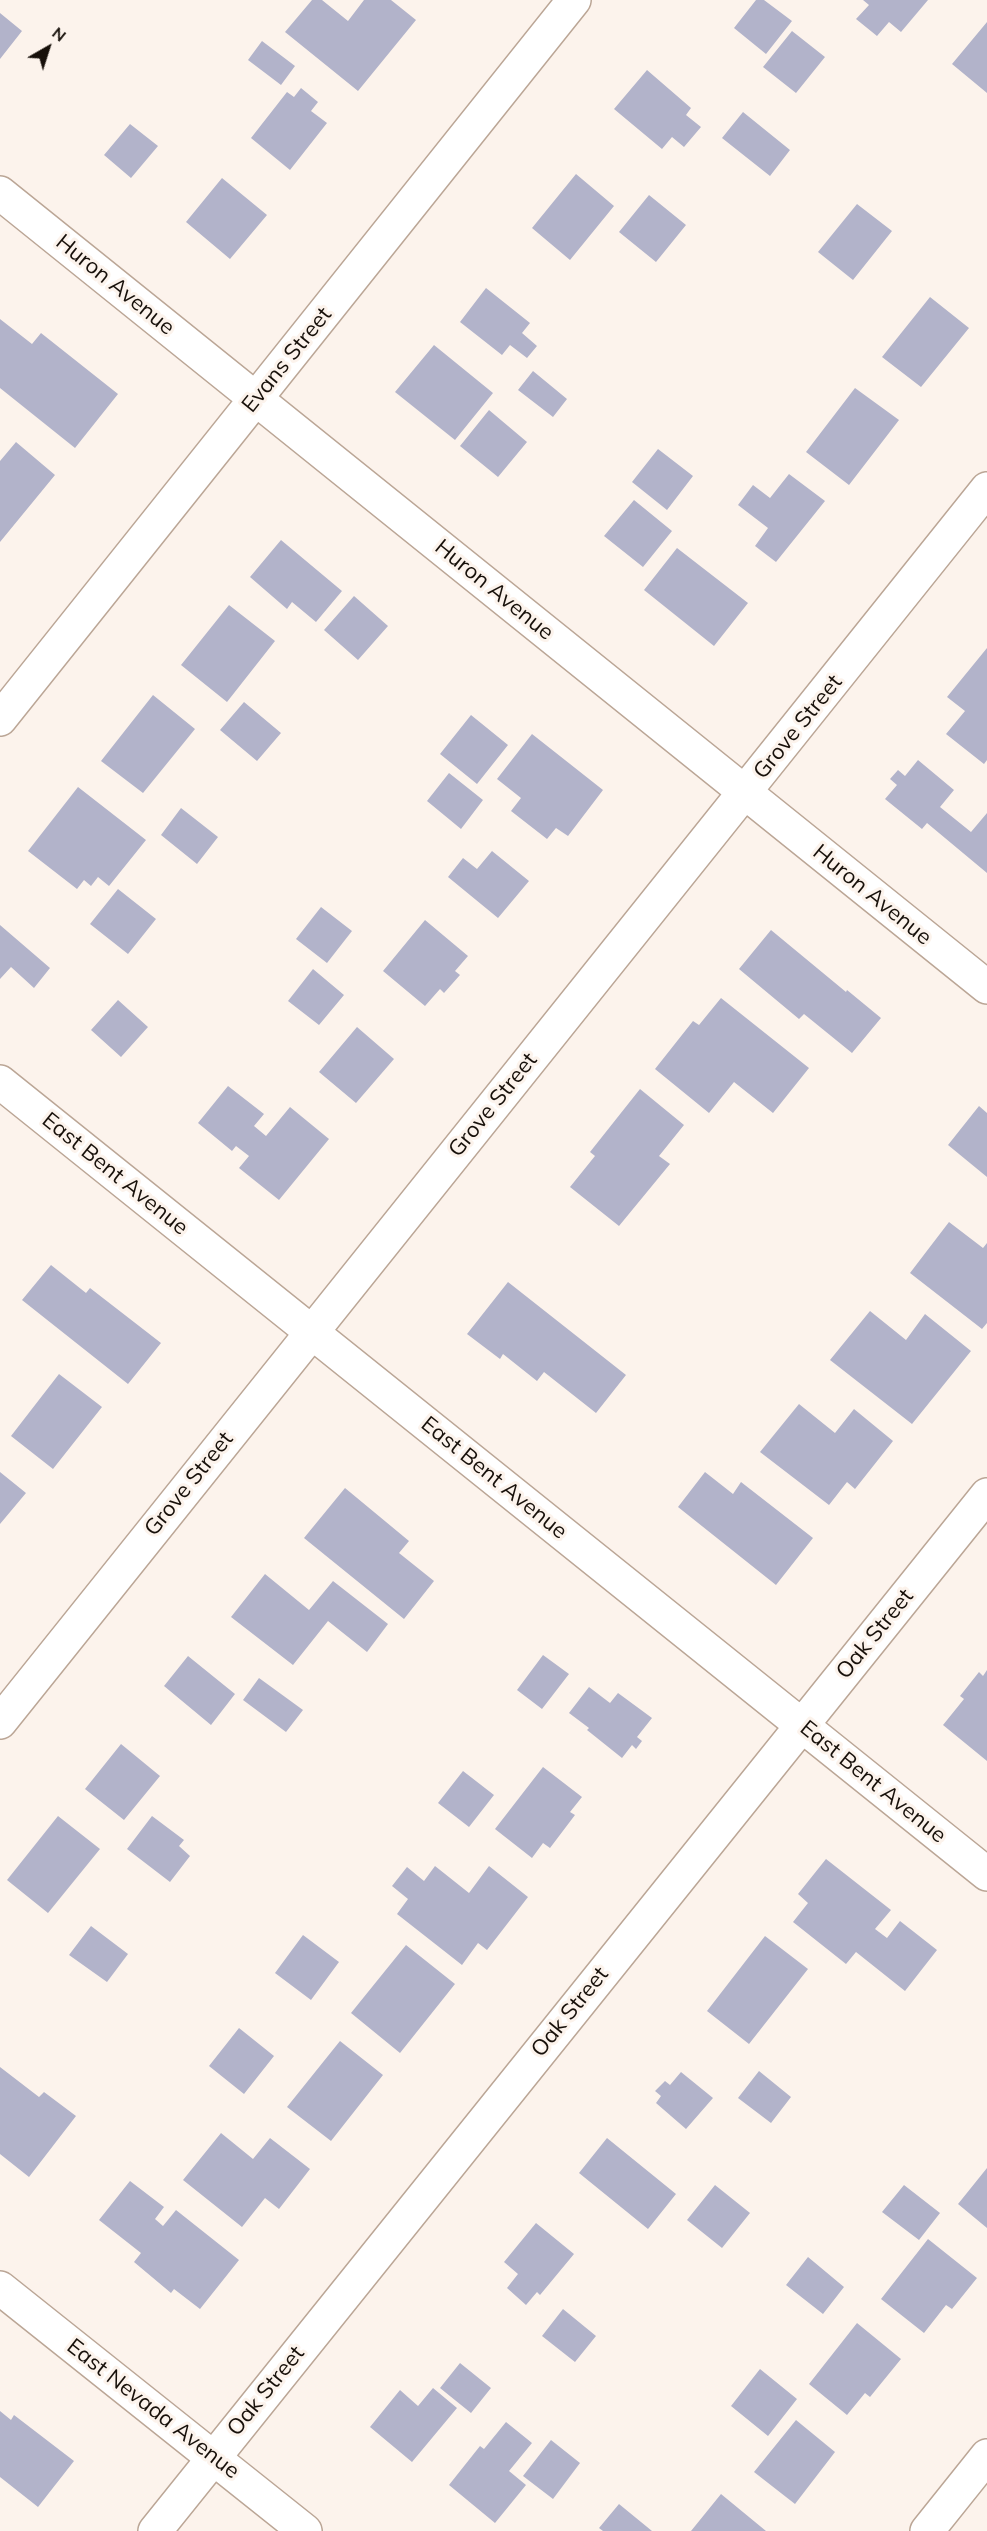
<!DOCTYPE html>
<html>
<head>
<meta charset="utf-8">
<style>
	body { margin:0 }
	#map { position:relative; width:987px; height:2531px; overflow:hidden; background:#fcf3ec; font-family:Mulish,sans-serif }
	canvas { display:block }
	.north { position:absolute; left:18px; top:18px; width:60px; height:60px; -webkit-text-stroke:4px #fcf3ec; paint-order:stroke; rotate:39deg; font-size:16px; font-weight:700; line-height:24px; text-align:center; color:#17100a }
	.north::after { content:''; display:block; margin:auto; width:21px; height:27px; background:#17100a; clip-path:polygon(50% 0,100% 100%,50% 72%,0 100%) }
</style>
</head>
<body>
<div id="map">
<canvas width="987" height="2531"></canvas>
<div class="north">N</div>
</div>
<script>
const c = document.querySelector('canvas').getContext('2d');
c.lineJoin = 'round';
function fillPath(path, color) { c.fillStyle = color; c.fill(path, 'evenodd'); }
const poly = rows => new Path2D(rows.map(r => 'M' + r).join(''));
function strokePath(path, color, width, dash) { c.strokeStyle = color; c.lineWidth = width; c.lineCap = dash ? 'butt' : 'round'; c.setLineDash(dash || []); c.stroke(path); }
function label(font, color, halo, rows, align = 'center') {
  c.font = font + ' Mulish,sans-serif'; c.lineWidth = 6; c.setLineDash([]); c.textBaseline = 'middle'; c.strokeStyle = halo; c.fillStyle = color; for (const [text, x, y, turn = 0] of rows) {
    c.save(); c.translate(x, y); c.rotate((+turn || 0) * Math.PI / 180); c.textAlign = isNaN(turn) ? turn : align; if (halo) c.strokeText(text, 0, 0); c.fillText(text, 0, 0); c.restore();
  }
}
fillPath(poly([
	[312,0,322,0,348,21,364,0,391,0,416,20,358,91,285,32],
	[756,0,764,0,792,21,766,54,734,28],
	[863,0,928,0,901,32,889,22,877,36,856,19,869,5],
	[0,13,22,31,0,59],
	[987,22,987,93,952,64],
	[792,31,825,57,796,93,763,67],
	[262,41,295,66,281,85,248,60],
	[647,70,691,108,686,115,701,127,684,147,672,137,662,149,614,109],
	[301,88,318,102,311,111,327,123,290,170,251,138,287,92,294,97],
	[743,112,790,150,770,176,722,138],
	[130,124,158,146,131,178,104,155],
	[576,174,614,206,570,260,532,228],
	[222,178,267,215,230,259,186,222],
	[649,195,686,225,656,262,619,232],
	[857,204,892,231,853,280,818,252],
	[486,288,530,323,522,333,537,346,527,358,510,345,502,355,460,322],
	[930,297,969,328,921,387,882,357],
	[0,319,32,344,41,333,118,394,75,448,0,388],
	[434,345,493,393,455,440,395,392],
	[533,371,567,399,553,417,518,390],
	[855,388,899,420,849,485,806,452],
	[489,410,527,442,498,477,460,446],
	[16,442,55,475,0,542,0,461],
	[658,449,693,476,667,510,632,482],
	[789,474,825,501,776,562,755,546,768,528,738,505,753,485,770,498],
	[634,500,672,531,643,567,604,536],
	[281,540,342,591,316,622,292,602,287,609,250,577],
	[677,548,748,603,714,646,644,590],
	[354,596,388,626,358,660,324,630],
	[229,605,275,641,227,702,181,665],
	[987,648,987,760,984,764,946,734,965,711,947,697],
	[153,695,195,729,143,793,101,761],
	[244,702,281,733,257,761,220,730],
	[471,715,508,745,477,784,440,754],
	[532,734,603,790,568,836,556,828,547,839,511,811,521,798,497,779],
	[918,760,954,790,940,807,971,832,987,813,987,873,927,823,922,829,885,799,897,785,890,779,898,770,905,776],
	[449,773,483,800,461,829,427,801],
	[78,787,146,840,109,886,98,877,91,886,84,880,77,889,28,851],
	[181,808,218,837,197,864,161,835],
	[492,851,529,881,498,918,448,877,463,858,477,869],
	[118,889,156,919,128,954,90,924],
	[321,907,352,931,327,963,296,939],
	[425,920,468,956,455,971,460,975,444,993,440,989,425,1006,383,971],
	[0,925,50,968,34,988,11,967,0,979],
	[771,930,846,992,847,990,881,1018,852,1053,804,1014,799,1019,739,969],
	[313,969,344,995,319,1025,288,1001],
	[721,998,809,1068,773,1113,734,1082,709,1113,655,1069,693,1021,699,1025],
	[118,1000,148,1027,121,1057,91,1030],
	[357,1027,394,1059,356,1103,319,1072],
	[228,1086,264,1114,254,1126,266,1136,290,1107,329,1139,279,1200,239,1168,249,1156,236,1146,232,1151,198,1123],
	[640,1089,684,1125,659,1156,670,1164,619,1226,570,1187,595,1156,590,1152],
	[979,1106,987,1113,987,1177,948,1145],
	[949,1222,983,1248,987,1243,987,1323,982,1329,910,1273],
	[51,1265,86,1293,90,1288,161,1343,128,1384,22,1300],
	[508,1282,626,1375,596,1413,544,1372,537,1381,503,1354,500,1359,467,1334],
	[870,1311,906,1340,925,1314,971,1351,912,1424,830,1360],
	[59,1374,102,1407,53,1469,11,1436],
	[799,1404,835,1433,854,1409,893,1441,855,1489,847,1482,829,1505,760,1452],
	[0,1472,26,1493,0,1524],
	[705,1472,733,1494,741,1482,813,1538,776,1585,678,1507],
	[345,1488,409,1541,399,1553,434,1581,404,1619,304,1538],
	[265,1574,309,1610,333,1581,388,1624,367,1652,328,1621,293,1665,231,1617],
	[543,1655,569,1674,542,1709,517,1690],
	[188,1656,235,1694,211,1725,164,1686],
	[987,1670,987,1761,943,1725,964,1699,960,1696,979,1672,983,1676],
	[259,1678,303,1710,286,1732,243,1700],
	[589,1687,610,1703,618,1693,652,1718,637,1737,642,1741,636,1749,632,1745,622,1758,587,1730,589,1728,569,1713],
	[121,1744,160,1776,124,1820,85,1789],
	[543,1767,582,1797,570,1812,575,1815,550,1848,543,1843,532,1858,495,1829],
	[463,1771,494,1795,469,1827,438,1803],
	[58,1816,100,1849,48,1913,7,1880],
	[152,1816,184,1840,179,1846,190,1856,170,1882,127,1849],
	[826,1859,891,1910,875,1929,887,1938,900,1921,937,1950,905,1991,856,1952,846,1964,793,1922,808,1903,798,1894],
	[435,1866,469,1893,489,1866,528,1897,487,1950,478,1943,462,1965,397,1914,408,1899,392,1886,407,1867,424,1881],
	[91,1926,128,1954,107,1982,69,1955],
	[303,1935,339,1962,311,2000,275,1973],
	[765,1936,808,1969,749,2044,707,2011],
	[406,1945,455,1984,400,2053,351,2013],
	[239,2028,274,2056,244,2094,209,2066],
	[340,2041,383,2075,331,2141,287,2107],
	[0,2067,39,2097,44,2092,76,2116,29,2177,0,2154],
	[759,2071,791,2097,771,2123,738,2098],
	[681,2072,713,2098,686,2129,656,2103,661,2096,655,2091,665,2081,670,2085],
	[221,2133,253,2159,270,2138,310,2169,279,2209,265,2198,242,2227,183,2180],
	[607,2138,676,2194,648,2229,579,2173],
	[987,2168,987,2228,958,2204],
	[130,2181,164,2207,155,2219,163,2226,176,2210,239,2260,200,2309,174,2289,171,2293,134,2262,141,2253,99,2220],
	[715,2185,750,2213,722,2248,687,2220],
	[904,2185,940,2213,919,2240,882,2212],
	[536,2223,574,2254,540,2295,537,2292,526,2305,507,2288,518,2274,504,2262],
	[928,2239,977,2278,952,2309,946,2305,924,2333,881,2299],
	[808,2257,844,2287,823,2314,786,2285],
	[563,2309,596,2336,575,2362,542,2336],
	[857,2323,901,2359,870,2397,865,2393,847,2415,809,2384],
	[460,2363,491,2388,471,2413,440,2388],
	[760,2369,797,2399,768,2436,731,2406],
	[433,2388,457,2408,412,2462,370,2427,400,2390,418,2406],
	[0,2411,11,2420,14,2415,74,2461,38,2507,0,2477],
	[796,2420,835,2452,795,2504,754,2472],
	[506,2422,532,2443,509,2471,526,2485,495,2523,449,2485,480,2446,484,2449],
	[551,2440,580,2463,553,2499,523,2476],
	[721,2494,766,2531,691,2531],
	[619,2504,652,2531,603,2531,599,2528]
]), '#b2b3ca');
const minor = poly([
	[0,193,987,987],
	[0,719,574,0],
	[0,1082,987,1874],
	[0,1722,987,489],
	[0,2288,305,2531],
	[155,2531,987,1495],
	[927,2531,987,2456]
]);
strokePath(minor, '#bba696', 36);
strokePath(minor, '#fff', 33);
label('22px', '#17100a', '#fcf3ec', [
	["Huron Avenue",115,285,39],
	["Evans Street",287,360,-51],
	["Huron Avenue",494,590,39],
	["Grove Street",798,727,-51],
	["Huron Avenue",872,895,39],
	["Grove Street",493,1105,-51],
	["East Bent Avenue",115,1174,39],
	["East Bent Avenue",494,1478,39],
	["Grove Street",189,1484,-51],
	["Oak Street",875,1634,-51],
	["East Bent Avenue",873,1782,39],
	["Oak Street",570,2012,-51],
	["Oak Street",266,2391,-51],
	["East Nevada Avenue",153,2409,38]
]);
</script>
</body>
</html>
